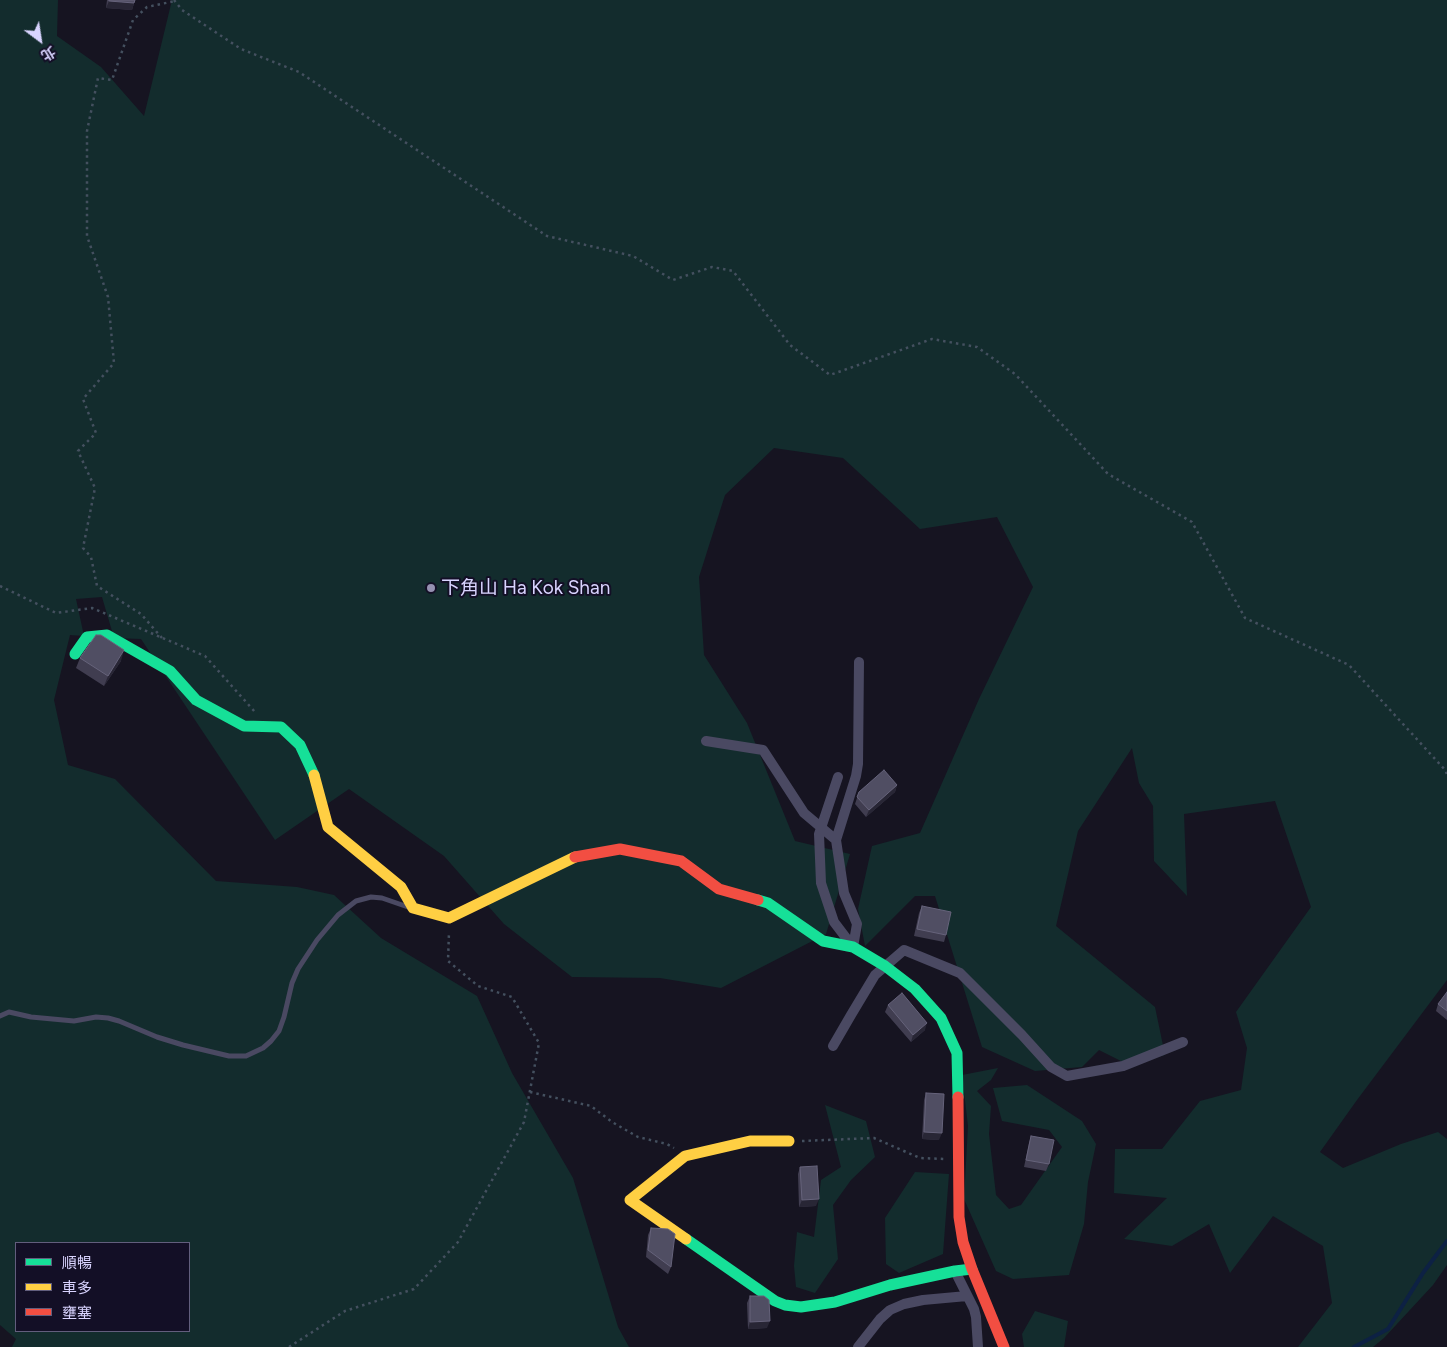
<!DOCTYPE html>
<html>
<head>
<meta charset="utf-8">
<style>
	body { margin:0 }
	#map { position:relative; width:1447px; height:1347px; overflow:hidden; background:#161421; font-family:Figtree,"Noto Sans TC",sans-serif }
	canvas { display:block }
	.legend { position:absolute; left:15px; top:1242px; width:175px; height:90px; box-sizing:border-box; background:#130f26; border:1px solid #625e7d; margin:0; padding:6px 9px; list-style:none; font-size:15px; color:#d9d4ff }
	.legend li { display:flex; align-items:center; gap:10px; height:25px }
	.legend b { width:25px; border:1px solid #625e7d }
	.north { position:absolute; left:15px; top:15px; width:50px; height:50px; -webkit-text-stroke:4px #130f26; paint-order:stroke; rotate:149deg; font-size:14px; font-weight:700; line-height:20px; text-align:center; color:#d9d4ff }
	.north::after { content:''; display:block; margin:auto; width:18px; height:22px; background:#d9d4ff; clip-path:polygon(50% 0,100% 100%,50% 72%,0 100%) }
</style>
</head>
<body>
<div id="map">
<canvas width="1447" height="1347"></canvas>
<ul class="legend">
<li><b style="height:6px;background:#16e098"></b>順暢</li>
<li><b style="height:6px;background:#ffcf43"></b>車多</li>
<li><b style="height:6px;background:#f24e42"></b>壅塞</li>
</ul>
<div class="north">北</div>
</div>
<script>
const c = document.querySelector('canvas').getContext('2d');
c.lineJoin = 'round';
function fillPath(path, color) { c.fillStyle = color; c.fill(path, 'evenodd'); }
const poly = rows => new Path2D(rows.map(r => 'M' + r).join(''));
function strokePath(path, color, width, dash) { c.strokeStyle = color; c.lineWidth = width; c.lineCap = dash ? 'butt' : 'round'; c.setLineDash(dash || []); c.stroke(path); }
function label(font, color, halo, rows, align = 'center') {
  c.font = font + ' Figtree,"Noto Sans TC",sans-serif'; c.lineWidth = 4; c.setLineDash([]); c.textBaseline = 'middle'; c.strokeStyle = halo; c.fillStyle = color; for (const [text, x, y, turn = 0] of rows) {
    c.save(); c.translate(x, y); c.rotate((+turn || 0) * Math.PI / 180); c.textAlign = isNaN(turn) ? turn : align; if (halo) c.strokeText(text, 0, 0); c.fillText(text, 0, 0); c.restore();
  }
}
fillPath(poly([
	[0,0,58,0,57,36,101,67,144,116,172,0,1447,0,1447,980,1357,1100,1320,1152,1343,1168,1401,1144,1438,1132,1447,1139,1447,1265,1433,1285,1384,1338,1373,1347,1298,1347,1332,1303,1323,1246,1273,1216,1230,1273,1209,1224,1172,1246,1124,1239,1167,1198,1114,1193,1115,1149,1162,1149,1200,1101,1241,1090,1247,1048,1236,1012,1311,907,1275,801,1184,814,1187,896,1154,861,1153,806,1139,783,1132,748,1078,831,1056,926,1155,1007,1165,1055,1129,1065,1099,1050,1082,1067,1035,1071,982,1047,935,896,915,896,865,946,858,909,872,846,920,833,979,699,1033,587,997,517,920,529,843,458,774,448,725,495,699,577,704,655,747,723,795,841,850,854,826,934,721,988,660,978,572,977,504,924,444,856,349,789,275,840,141,639,114,638,102,597,76,599,84,636,70,635,54,700,68,765,115,779,216,881,297,887,334,895,381,938,477,996,512,1073,573,1178,618,1327,629,1347,12,1347,16,1339,0,1325],
	[16,1243,189,1243,189,1331,16,1331],
	[998,1068,991,1080,977,1091,991,1106,989,1134,996,1195,1009,1209,1021,1205,1062,1147,1049,1130,1002,1121,993,1088,1027,1085,1082,1121,1096,1144,1088,1182,1084,1224,1069,1275,1013,1279,996,1271,964,1199,968,1126,962,1075],
	[825,1105,866,1121,875,1157,851,1180,833,1205,838,1259,815,1293,796,1287,794,1266,797,1232,814,1237,821,1180,841,1167],
	[915,1172,949,1174,943,1254,899,1273,886,1264,885,1218],
	[1035,1311,1068,1321,1064,1347,1024,1347,1022,1334]
]), '#132c2d');
strokePath(poly([
	[1354,1347,1388,1329,1423,1273,1447,1241]
]), '#0d2144', 4);
strokePath(poly([
	[174,0,182,10,241,49,299,72,547,236,633,256,673,280,712,267,733,271,790,345,830,375,932,339,977,347,1015,374,1108,474,1192,522,1245,618,1349,665,1446,771,1447,776],
	[0,586,56,613,92,608,205,656,255,712],
	[162,638,141,614,97,586,91,557,83,548,95,488,78,451,96,433,83,399,114,363,108,297,87,236,87,131,98,78,112,80,133,20,147,7,175,1],
	[530,1092,591,1106,612,1122,638,1137,667,1144,674,1148],
	[802,1141,874,1138,920,1158,945,1159],
	[289,1347,345,1311,414,1289,458,1242,524,1122,539,1043,512,997,478,986,448,961,449,932]
]), '#44505f', 2.5, [2.5, 4]);
strokePath(poly([
	[0,1016,9,1012,31,1017,74,1021,96,1017,108,1018,119,1021,157,1037,183,1045,229,1056,246,1056,263,1048,271,1041,279,1031,284,1017,292,983,298,969,317,940,338,915,356,901,371,897,382,898,408,907]
]), '#4a4962', 5);
strokePath(poly([
	[706,741,763,750,804,813,836,840],
	[838,777,819,834,821,883,834,922,853,947],
	[853,947,857,924,844,893,836,840,856,776,858,764,859,662],
	[833,1046,851,1015,875,975,904,950,960,973,1022,1035,1051,1067,1067,1076,1123,1066,1183,1042],
	[955,1271,974,1309,976,1317,978,1347],
	[858,1347,880,1319,890,1310,904,1304,923,1300,967,1296]
]), '#4a4962', 10);
strokePath(poly([
	[75,654,87,637,107,635,170,671,196,700,244,726,281,727,300,745,314,775],
	[758,900,768,903,823,941,853,947,885,966,915,989,941,1018,957,1053,958,1097],
	[686,1239,775,1301,785,1305,801,1307,835,1302,890,1285,955,1271,972,1269]
]), '#16e098', 11);
strokePath(poly([
	[314,775,328,827,401,887,413,908,449,918,575,857],
	[686,1239,630,1200,685,1156,750,1141,789,1141]
]), '#ffcf43', 11);
strokePath(poly([
	[575,857,620,849,681,861,719,889,758,900],
	[958,1097,959,1217,963,1242,972,1269,1004,1347]
]), '#f24e42', 11);
fillPath(poly([
	[107,0,135,0,132,10,106,8],
	[80,658,121,661,104,686,76,668],
	[897,785,895,792,866,817,855,804,859,792],
	[922,906,946,935,944,942,914,936,919,913],
	[1447,992,1447,1020,1436,1011,1438,1004],
	[888,1005,925,1030,911,1042,885,1012],
	[926,1093,939,1140,922,1139,924,1100],
	[1031,1136,1049,1164,1046,1171,1024,1167,1029,1143],
	[800,1167,816,1206,799,1207,798,1174],
	[651,1228,671,1267,668,1274,646,1257,648,1235],
	[750,1296,767,1328,748,1329,747,1303]
]), '#403d50');
fillPath(poly([
	[109,1,134,3,132,10,106,8],
	[124,650,121,661,104,686,108,676],
	[897,785,895,792,866,817,869,810],
	[927,1023,925,1030,911,1042,913,1035],
	[924,1132,942,1133,939,1140,922,1139],
	[819,1199,816,1206,799,1207,802,1200],
	[770,1321,767,1328,748,1329,750,1322]
]), '#282635');
const building = poly([
	[109,0,135,0,134,3,109,1,109,0],
	[96,635,101,635,124,650,108,676,80,658,96,635],
	[884,770,897,785,869,810,857,797,859,792,884,770],
	[922,906,951,912,946,935,917,929,922,906],
	[1447,992,1447,1011,1438,1004,1447,992],
	[902,993,927,1023,913,1035,888,1005,902,993],
	[926,1093,944,1094,942,1133,924,1132,926,1093],
	[1031,1136,1054,1140,1049,1164,1026,1160,1031,1136],
	[817,1166,819,1199,802,1200,800,1167,817,1166],
	[651,1228,668,1229,675,1234,671,1267,648,1250,651,1228],
	[750,1296,764,1296,769,1300,770,1321,750,1322,750,1296]
]);
fillPath(building, '#504e63');
strokePath(building, '#66637b', 1);
for (const [x, y, r, color] of [
	[431,588,5,"#9591b1"]
]) { const dot = new Path2D(); dot.arc(x, y, r, 0, 2 * Math.PI); c.fillStyle = color; c.fill(dot); strokePath(dot, '#130f26', 2); }
label('19px', '#d9d4ff', '#130f26', [
	["下角山 Ha Kok Shan",441,588]
], 'left');
</script>
</body>
</html>
